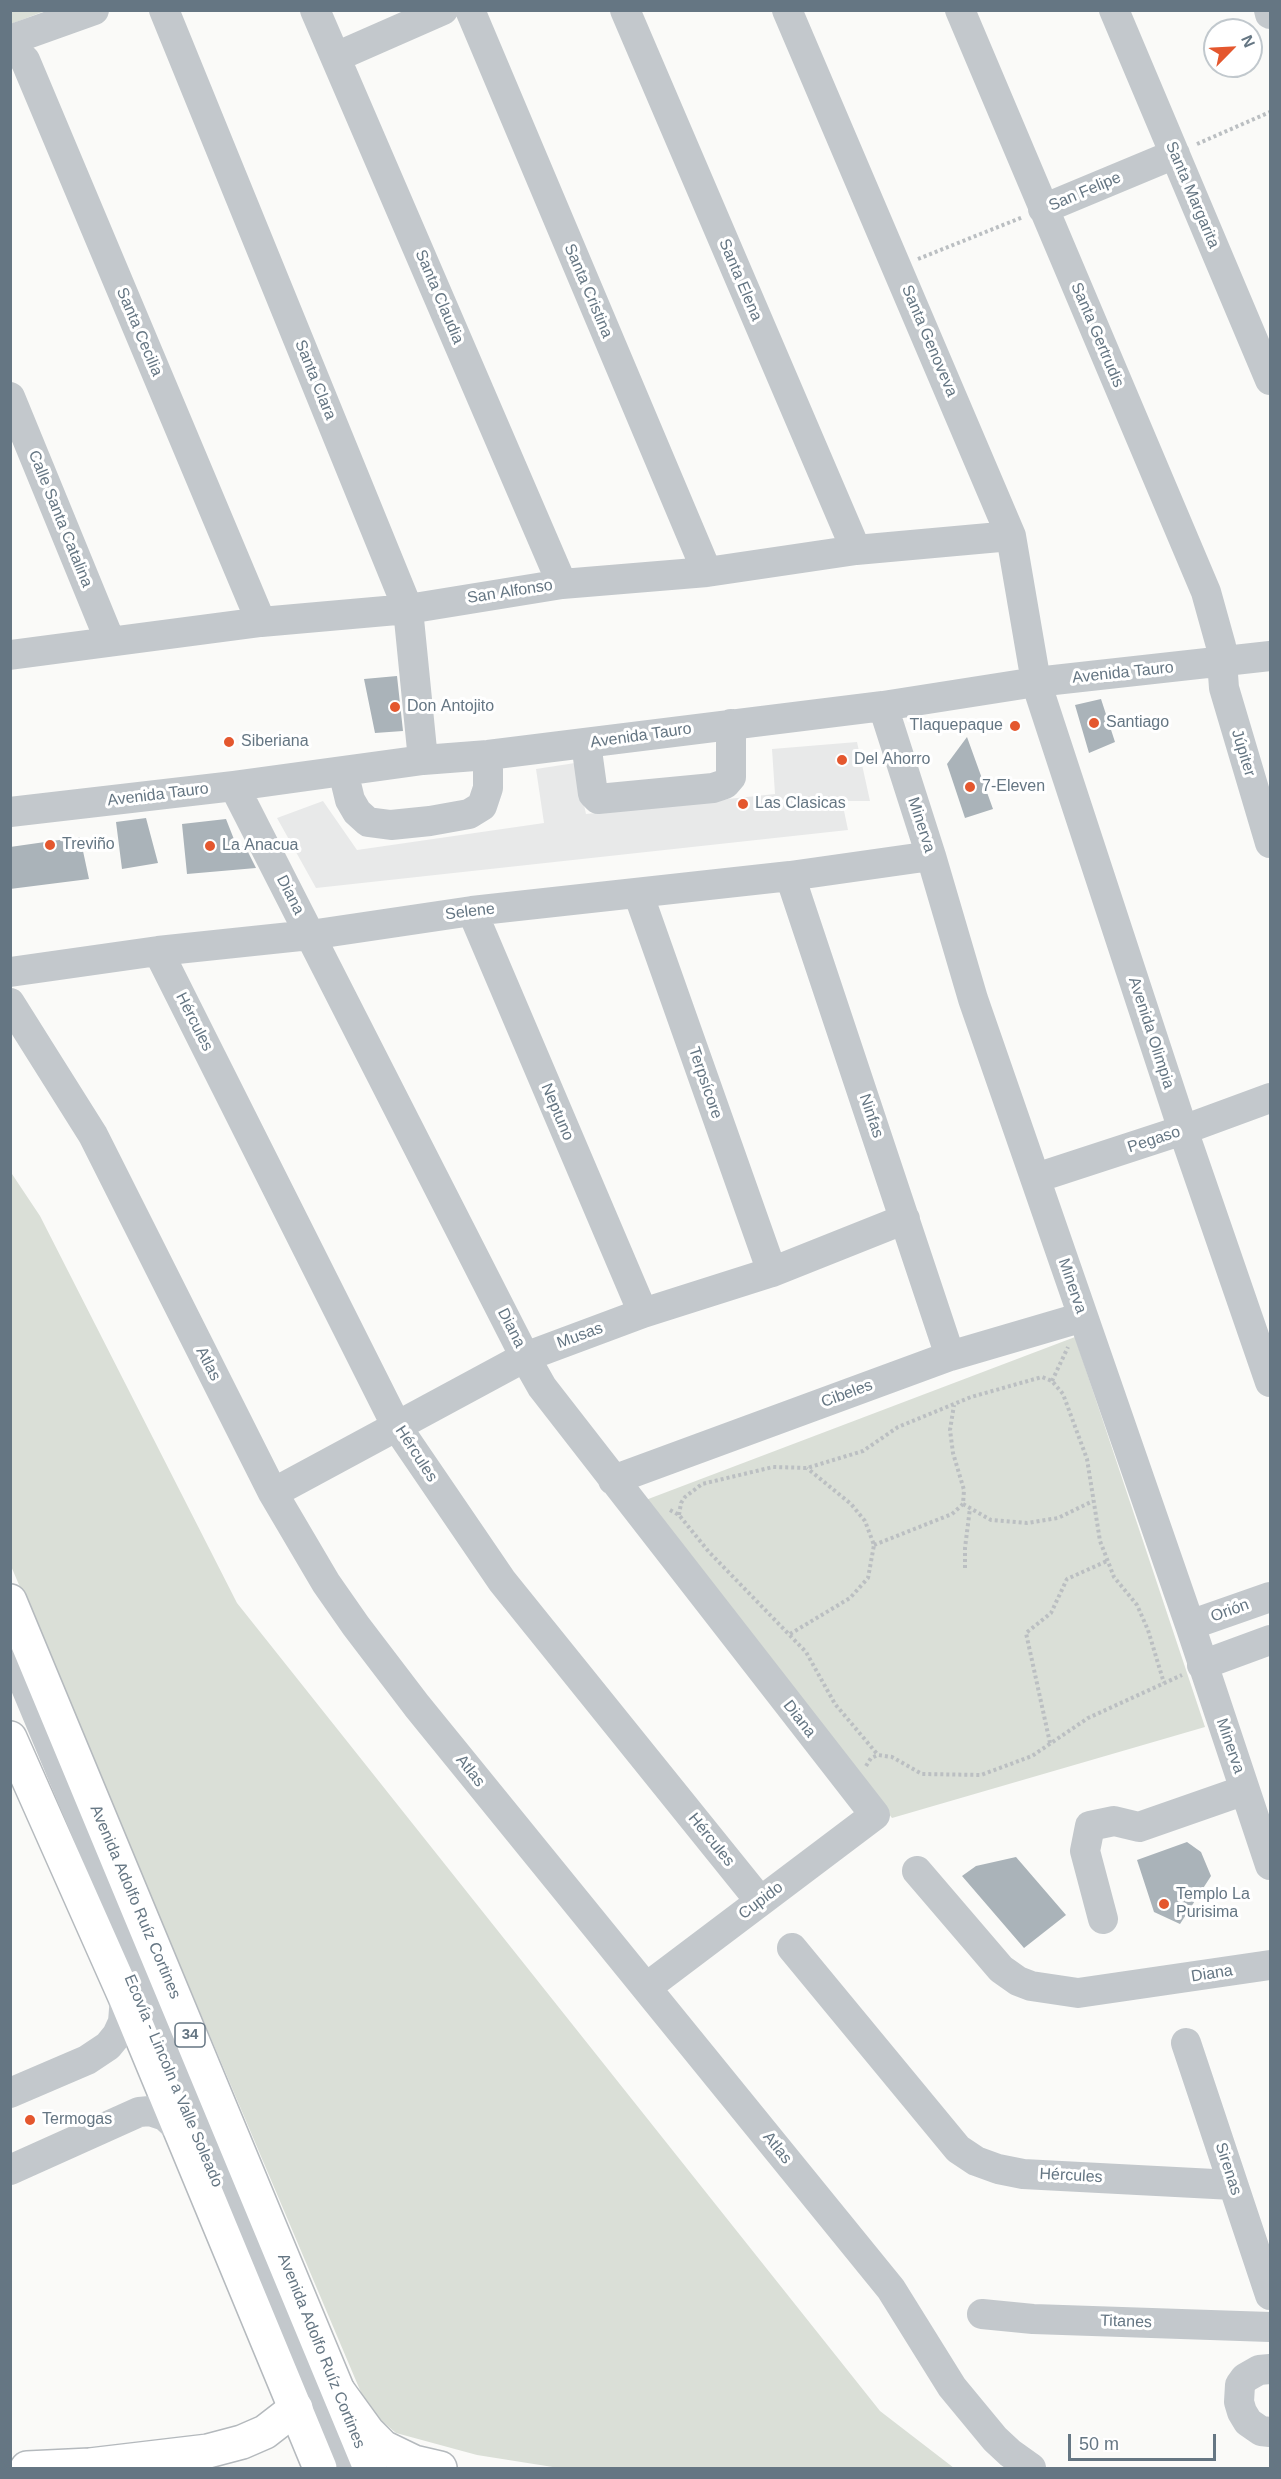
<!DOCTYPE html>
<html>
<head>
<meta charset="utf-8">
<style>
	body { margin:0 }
	#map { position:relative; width:1281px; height:2479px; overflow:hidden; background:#fafaf8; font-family:Helvetica,sans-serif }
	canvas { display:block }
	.frame { position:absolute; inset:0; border:12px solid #657683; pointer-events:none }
	.north { position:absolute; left:1203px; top:18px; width:60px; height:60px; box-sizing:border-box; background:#fff; border:2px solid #c1c8cd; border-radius:50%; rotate:66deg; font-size:16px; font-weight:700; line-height:24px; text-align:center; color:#657683 }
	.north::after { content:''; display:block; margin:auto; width:21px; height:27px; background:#e4572e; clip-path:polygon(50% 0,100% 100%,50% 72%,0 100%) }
	.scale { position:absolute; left:1068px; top:2434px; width:148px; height:27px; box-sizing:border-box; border:3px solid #657683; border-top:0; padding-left:8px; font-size:18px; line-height:21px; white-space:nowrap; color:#657683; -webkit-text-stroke:4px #fff; paint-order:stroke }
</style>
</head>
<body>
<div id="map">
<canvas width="1281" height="2479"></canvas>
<div class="frame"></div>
<div class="north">N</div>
<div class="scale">50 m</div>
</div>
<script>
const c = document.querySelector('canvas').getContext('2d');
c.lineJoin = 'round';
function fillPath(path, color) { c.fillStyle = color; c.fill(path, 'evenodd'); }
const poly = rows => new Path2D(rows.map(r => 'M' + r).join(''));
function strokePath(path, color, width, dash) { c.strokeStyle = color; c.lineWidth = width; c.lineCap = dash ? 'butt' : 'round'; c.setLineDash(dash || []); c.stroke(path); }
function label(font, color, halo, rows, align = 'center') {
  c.font = font + ' Helvetica,sans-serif'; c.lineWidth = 6; c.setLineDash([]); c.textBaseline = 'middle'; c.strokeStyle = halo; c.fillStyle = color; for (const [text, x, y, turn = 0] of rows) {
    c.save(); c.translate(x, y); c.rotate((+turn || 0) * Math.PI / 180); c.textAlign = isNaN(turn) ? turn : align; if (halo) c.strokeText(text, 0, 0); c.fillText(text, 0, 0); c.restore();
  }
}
fillPath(poly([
	[857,742,870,801,842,801,848,830,316,888,277,818,323,801,357,850,544,823,536,769,575,763,586,814,775,794,772,749]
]), '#e8e9e9');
fillPath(poly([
	[11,10,45,10,45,11,11,24],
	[10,1171,40,1216,237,1603,880,2411,954,2468,559,2468,477,2455,396,2433,368,2409,11,1566],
	[1075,1337,1205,1727,892,1818,643,1501]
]), '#dadfd7');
fillPath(poly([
	[397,676,403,731,375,733,364,679],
	[1101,699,1115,742,1089,753,1075,705],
	[967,737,993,809,965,818,947,764],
	[146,818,158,863,122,869,116,822],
	[226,819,237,847,245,846,256,868,187,874,182,824],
	[80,837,89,879,10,889,10,847],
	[1187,1842,1201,1852,1211,1876,1180,1924,1154,1912,1137,1860],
	[1016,1857,1066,1915,1024,1948,962,1876,976,1866]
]), '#aab3b9');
const major = poly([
	[10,1601,370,2468],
	[10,1738,125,1997,320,2468]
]);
const highway = poly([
	[339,2392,368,2432,383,2447,414,2462,440,2468],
	[27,2468,90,2465,208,2451,242,2442,265,2432,296,2408]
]);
strokePath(major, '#b5babe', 36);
strokePath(highway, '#b4b9bd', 36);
strokePath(poly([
	[1197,144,1270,112],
	[918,259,1023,217],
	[1052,1381,1068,1347],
	[963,1504,991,1520,1027,1523,1058,1518,1093,1501],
	[670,1510,679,1515,709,1552,806,1652,835,1704,878,1755],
	[679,1515,681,1503,685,1497,702,1484,773,1467,807,1468,863,1451,898,1427,971,1397,1042,1377,1052,1381,1063,1394,1087,1459,1100,1541,1114,1577,1137,1605,1148,1630,1164,1683],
	[874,1545,952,1514,963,1504,964,1490,953,1453,950,1430,954,1405],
	[965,1568,965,1548,970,1508],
	[790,1634,850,1598,868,1578,874,1545,865,1521,851,1504,807,1468],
	[1050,1743,1026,1633,1051,1613,1067,1579,1107,1561],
	[866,1766,871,1758,878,1755,892,1757,922,1774,981,1775,1032,1756,1088,1718,1182,1675]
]), '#bbbfc2', 4, [3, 3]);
strokePath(poly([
	[164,10,408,609,423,760],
	[315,10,562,584],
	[470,10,707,572],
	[625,10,856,550],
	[787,10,1011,536,1036,682,1183,1130,1270,1382],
	[960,10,1206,592,1221,646,1224,688,1270,843],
	[1114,10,1270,380],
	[1269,10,1270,14],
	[10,40,94,10],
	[10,47,25,60,261,622],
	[336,57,443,10],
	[1043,209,1175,154],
	[10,397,110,641],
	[10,655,261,622,408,609,562,584,707,572,856,550,1011,536],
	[883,706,931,856,973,999,1190,1625,1270,1865],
	[586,743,593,794,598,799,713,788,725,784,731,777,731,724],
	[343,771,350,800,357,812,368,822,391,825,430,821,469,814,482,806,488,788,488,755],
	[234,786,525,1357,542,1387,875,1815,647,1987],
	[10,812,234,786,423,760,488,755,883,706,1036,682,1270,656],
	[790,876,950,1356],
	[638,893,772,1272],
	[472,911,643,1313],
	[158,951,397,1427,502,1581,760,1901],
	[10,972,158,951,310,935,472,911,790,876,931,856],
	[10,1003,93,1135,273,1493,326,1583,356,1626,417,1706,891,2289,952,2387,995,2439,1010,2453,1031,2468],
	[1036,1178,1183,1130,1270,1098],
	[613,1480,950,1356,1083,1317],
	[273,1493,525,1357,643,1313,772,1272,905,1219],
	[1190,1625,1270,1597],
	[10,1649,352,2468],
	[1202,1665,1270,1640],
	[917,1871,1001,1969,1018,1981,1031,1986,1078,1993,1270,1965],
	[1103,1919,1085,1851,1090,1826,1114,1821,1139,1827,1245,1790],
	[792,1948,958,2149,976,2161,998,2169,1023,2174,1233,2185],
	[1186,2043,1270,2295],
	[10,2093,87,2060,108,2046,117,2035,123,2022,125,1997],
	[10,2170,139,2112,150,2111,165,2116,181,2131],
	[982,2314,1033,2319,1270,2327],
	[1270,2369,1259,2370,1245,2378,1240,2385,1239,2402,1242,2412,1248,2422,1261,2431,1270,2432]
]), '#c3c8cc', 30);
strokePath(major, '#fff', 33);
strokePath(highway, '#fff', 33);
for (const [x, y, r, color] of [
	[395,707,6,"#e4572e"],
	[1094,723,6,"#e4572e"],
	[1015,726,6,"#e4572e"],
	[229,742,6,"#e4572e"],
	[842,760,6,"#e4572e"],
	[970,787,6,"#e4572e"],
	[743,804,6,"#e4572e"],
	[50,845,6,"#e4572e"],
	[210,846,6,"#e4572e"],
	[1164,1904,6,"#e4572e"],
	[30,2120,6,"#e4572e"]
]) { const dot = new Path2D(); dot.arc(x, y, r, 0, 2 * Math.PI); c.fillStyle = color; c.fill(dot); strokePath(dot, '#fff', 2); }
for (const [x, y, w] of [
	[190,2035,30]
]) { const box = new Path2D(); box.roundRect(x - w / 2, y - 12, w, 24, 4.5); c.fillStyle = '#fff'; c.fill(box); strokePath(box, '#657683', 1.5); }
label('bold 15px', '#657683', null, [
	["34",190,2035]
]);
label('16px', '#657683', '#fff', [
	["San Felipe",1085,192,-23],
	["Santa Margarita",1192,195,67],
	["Santa Elena",740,280,67],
	["Santa Cristina",588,291,67],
	["Santa Claudia",439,297,67],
	["Santa Cecilia",139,332,67],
	["Santa Gertrudis",1097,335,67],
	["Santa Genoveva",929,341,67],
	["Santa Clara",315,380,68],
	["Calle Santa Catalina",60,519,68],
	["San Alfonso",510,592,-9],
	["Avenida Tauro",1123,673,-6],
	["Avenida Tauro",641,736,-8],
	["Júpiter",1243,753,73],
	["Avenida Tauro",158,795,-7],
	["Minerva",921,825,72],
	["Diana",290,895,63],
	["Selene",470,912,-7],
	["Hércules",194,1022,63],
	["Avenida Olimpia",1151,1033,72],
	["Terpsícore",705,1083,71],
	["Neptuno",557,1112,67],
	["Ninfas",871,1116,71],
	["Pegaso",1154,1140,-18],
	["Minerva",1072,1286,71],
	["Diana",511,1328,63],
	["Musas",580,1336,-20],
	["Atlas",208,1364,63],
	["Cibeles",847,1394,-20],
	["Hércules",416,1454,57],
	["Orión",1230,1611,-20],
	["Diana",799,1719,52],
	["Minerva",1230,1746,71],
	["Atlas",470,1771,51],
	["Hércules",711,1840,51],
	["Cupido",761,1901,-37],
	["Avenida Adolfo Ruíz Cortines",135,1902,67],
	["Diana",1212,1974,-9],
	["Ecovía - Lincoln a Valle Soleado",173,2081,67],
	["Atlas",777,2148,51],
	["Sirenas",1228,2169,72],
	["Hércules",1071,2176,3],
	["Titanes",1126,2322,2],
	["Avenida Adolfo Ruíz Cortines",321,2351,68]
]);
label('16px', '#657683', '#fff', [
	["Don Antojito",407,707],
	["Santiago",1106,723],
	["Tlaquepaque",1003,726,"right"],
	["Siberiana",241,742],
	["Del Ahorro",854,760],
	["7-Eleven",982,787],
	["Las Clasicas",755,804],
	["Treviño",62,845],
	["La Anacua",222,846],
	["Templo La",1176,1895],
	["Purisima",1176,1913],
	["Termogas",42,2120]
], 'left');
</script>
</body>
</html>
